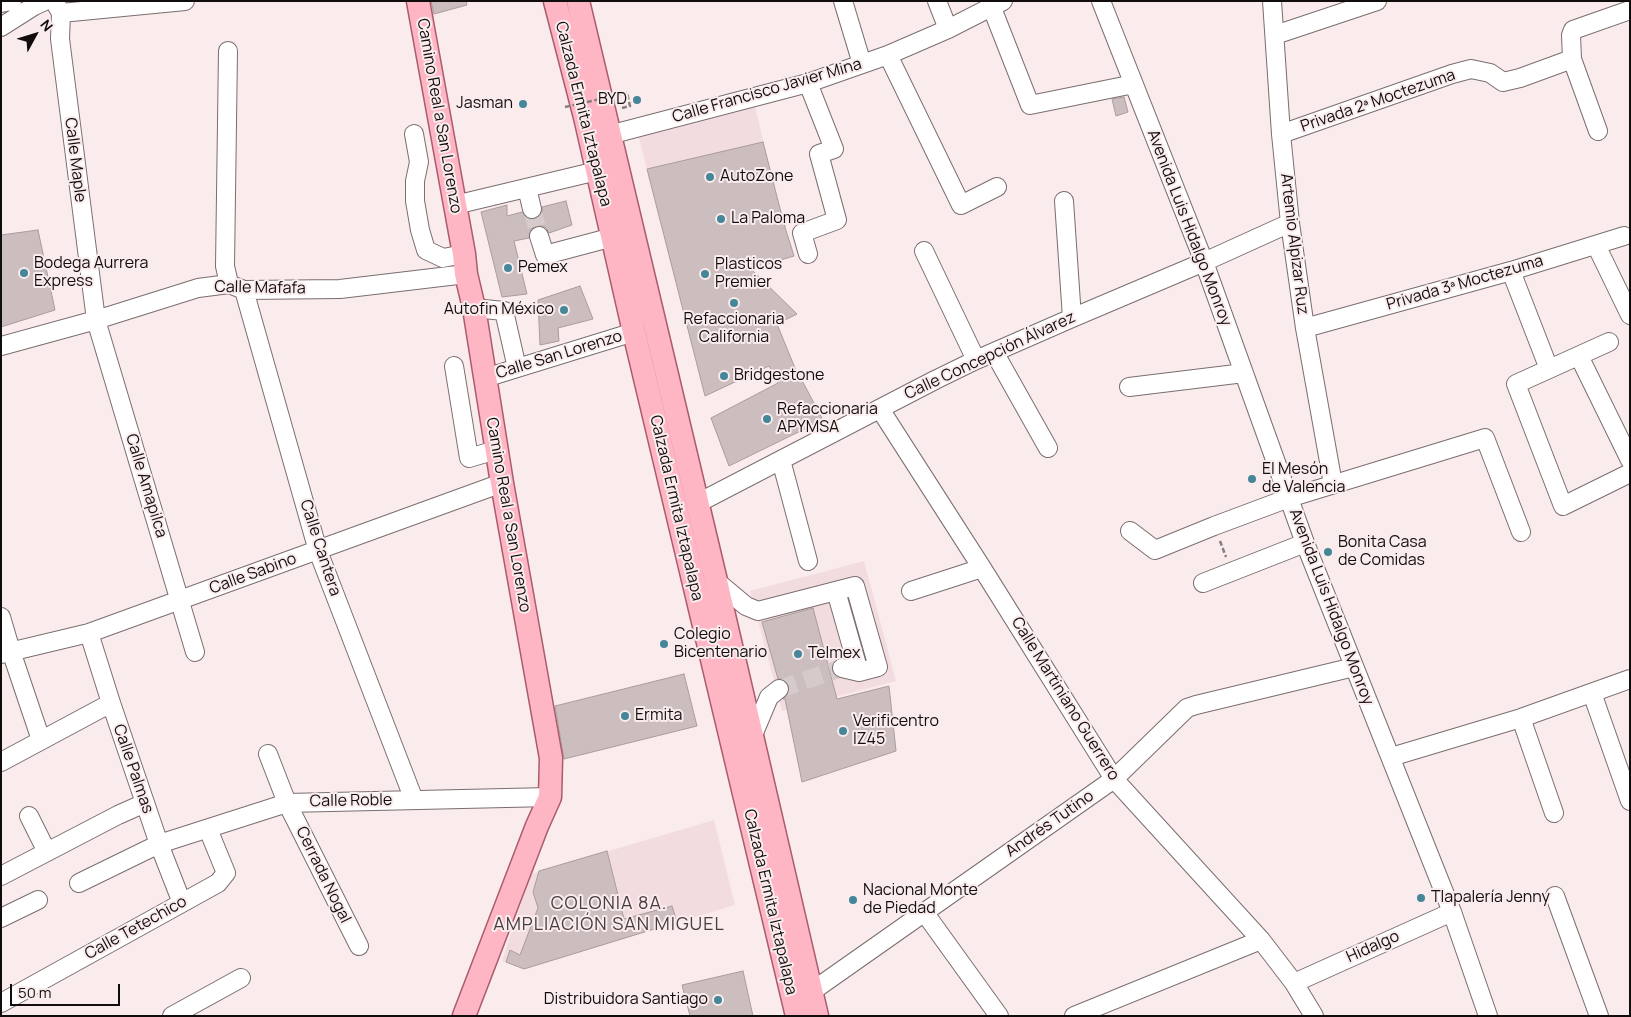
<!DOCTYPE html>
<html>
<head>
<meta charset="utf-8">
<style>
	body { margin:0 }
	#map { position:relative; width:1631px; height:1017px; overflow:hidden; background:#faebed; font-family:Manrope,sans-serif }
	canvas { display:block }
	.frame { position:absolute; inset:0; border:2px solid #120d0d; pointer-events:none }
	.north { position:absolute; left:10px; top:10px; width:50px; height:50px; -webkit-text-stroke:4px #faebed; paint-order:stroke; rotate:51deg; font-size:14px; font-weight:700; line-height:20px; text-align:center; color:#120d0d }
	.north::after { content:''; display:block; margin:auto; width:18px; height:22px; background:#120d0d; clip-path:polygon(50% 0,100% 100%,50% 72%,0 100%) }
	.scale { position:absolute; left:10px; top:984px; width:110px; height:22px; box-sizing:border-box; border:2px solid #120d0d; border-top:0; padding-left:6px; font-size:15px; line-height:18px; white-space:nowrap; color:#120d0d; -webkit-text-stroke:4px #faebed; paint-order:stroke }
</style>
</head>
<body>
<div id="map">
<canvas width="1631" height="1017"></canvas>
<div class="frame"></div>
<div class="north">N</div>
<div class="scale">50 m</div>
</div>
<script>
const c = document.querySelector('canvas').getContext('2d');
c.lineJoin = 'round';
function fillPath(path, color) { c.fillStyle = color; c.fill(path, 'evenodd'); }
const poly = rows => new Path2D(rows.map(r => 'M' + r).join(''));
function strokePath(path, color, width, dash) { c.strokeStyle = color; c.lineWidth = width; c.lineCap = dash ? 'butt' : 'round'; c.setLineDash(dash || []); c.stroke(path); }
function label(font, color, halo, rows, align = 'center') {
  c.font = font + ' Manrope,sans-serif'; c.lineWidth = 4; c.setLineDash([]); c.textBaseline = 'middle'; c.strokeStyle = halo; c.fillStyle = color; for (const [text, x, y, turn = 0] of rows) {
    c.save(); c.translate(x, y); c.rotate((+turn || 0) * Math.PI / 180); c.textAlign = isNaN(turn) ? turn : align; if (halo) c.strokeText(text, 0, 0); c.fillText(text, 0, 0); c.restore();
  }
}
fillPath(poly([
	[755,107,774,185,658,213,639,138],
	[864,561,896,681,782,711,750,591],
	[714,820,735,905,524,969,502,961,531,874]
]), '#f3dcdf');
const building = poly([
	[431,1,466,1,467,5,434,14,431,1],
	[1124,97,1128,112,1116,116,1112,99,1124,97],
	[763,142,784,224,794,256,751,269,797,314,777,324,797,373,798,373,823,420,729,466,711,418,778,383,769,366,705,396,647,169,763,142],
	[566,201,572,225,549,233,546,228,542,226,536,226,531,229,529,238,514,241,527,294,502,297,481,212,507,205,507,216,522,212,529,219,534,219,540,216,542,212,542,207,566,201],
	[38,230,55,310,1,327,1,235,38,230],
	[580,286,593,319,558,328,559,341,540,345,538,300,580,286],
	[813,608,837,699,889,686,896,751,802,782,785,699,783,699,789,693,789,687,788,683,783,679,778,679,762,622,813,608],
	[684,674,697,726,564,759,555,706,684,674],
	[607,851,624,919,672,906,677,922,524,969,506,962,510,950,520,955,538,908,533,892,539,871,607,851],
	[743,971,753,1016,690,1016,682,985,743,971]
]);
fillPath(building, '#ccbebf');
strokePath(building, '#aa9c9d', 1);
strokePath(poly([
	[532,209,539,236],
	[779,689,842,668]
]), '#d7cacb', 18, [18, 9]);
const minor = poly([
	[54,1,61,13,60,39,96,320,195,652],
	[843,1,862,64],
	[937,1,948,29],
	[1101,1,1204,262,1305,543,1452,912,1488,1016],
	[1272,1,1281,134,1290,223,1305,328,1333,484],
	[1,3,12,1],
	[992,8,1030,105,1134,84],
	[61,13,185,1],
	[1,27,34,6,45,1],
	[1275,35,1377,1],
	[228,51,225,266,229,284],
	[888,55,961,205,997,187],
	[1598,131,1572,59,1571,35,1573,30,1630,10],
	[414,134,419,162,415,181,415,201,420,230,426,250,443,258,464,254],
	[1281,134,1452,74,1471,69,1490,73,1503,82,1520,78,1572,59],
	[609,135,808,83,888,55,948,29,1003,1],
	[527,188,532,209],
	[1064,201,1072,318],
	[455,205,597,171],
	[539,236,545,255,613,237],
	[1596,245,1630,315],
	[924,251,976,360],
	[808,254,802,233,837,220,819,154,834,149,808,83],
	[1511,271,1549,369],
	[244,290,318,551,414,800],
	[474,308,504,311,517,368],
	[1305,328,1511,271,1624,236],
	[1609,342,1516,384,1563,506,1630,473],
	[1,346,96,320,198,288,229,284,244,290,340,289,466,274],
	[994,352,1048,448],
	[1579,356,1630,460],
	[454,366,469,458,496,450],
	[485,378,634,332],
	[1129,387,1244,373],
	[880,409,982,568,1114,779,1261,940,1294,983,1314,1016],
	[781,460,808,561],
	[698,503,935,380,976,360,1072,318,1204,262,1290,223],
	[1130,531,1155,550,1214,526,1289,498,1485,438,1521,532],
	[716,581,746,606,758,611,855,586,878,667,859,672,842,668],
	[1203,583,1305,543],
	[836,591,859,672],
	[911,591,982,568],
	[1,617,11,651,41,740],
	[89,633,111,703,159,844,182,903],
	[1,654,89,633,502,483],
	[1592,693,1630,801],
	[1521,718,1554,813],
	[753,735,769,697,779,689],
	[268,754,287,803,359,946],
	[1391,757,1521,718,1630,679],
	[1,762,111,703],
	[29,816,47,852],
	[1,876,118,815,145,803],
	[79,883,159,844,287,803,550,797],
	[1555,896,1599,1016],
	[924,912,999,1016],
	[1,918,38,900],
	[1294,983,1452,912],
	[811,992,1114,779,1187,708,1196,705,1354,667],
	[1,1003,218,883,226,873,208,829],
	[172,1016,241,978],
	[1074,1016,1261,940]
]);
const major = poly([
	[418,1,464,254,466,274,474,308,502,483,551,758,550,797,537,826,464,1016],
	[555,1,585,117,634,332,797,1016],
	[578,1,716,581,817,1016]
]);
strokePath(minor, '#7b6e6f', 20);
strokePath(major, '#ab5b6b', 25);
strokePath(poly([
	[622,108,630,106,627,93],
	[1220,541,1226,557]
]), '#887e7f', 2.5, [5, 2.5]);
strokePath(minor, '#fff', 18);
strokePath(major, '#feb6c4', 22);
strokePath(poly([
	[565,107,627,93]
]), '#887e7f', 2.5, [5, 2.5]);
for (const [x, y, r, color] of [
	[637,100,5,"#458699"],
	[523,104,5,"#458699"],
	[710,177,5,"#458699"],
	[721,219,5,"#458699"],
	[508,268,5,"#458699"],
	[24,273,5,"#458699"],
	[705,274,5,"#458699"],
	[734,303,5,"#458699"],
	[564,310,5,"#458699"],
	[724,376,5,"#458699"],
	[767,419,5,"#458699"],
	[1252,479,5,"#458699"],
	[1328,552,5,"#458699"],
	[664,644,5,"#458699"],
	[798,654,5,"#458699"],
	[625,716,5,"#458699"],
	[843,731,5,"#458699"],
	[1421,898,5,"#458699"],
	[853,900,5,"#458699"],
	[718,1000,5,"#458699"]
]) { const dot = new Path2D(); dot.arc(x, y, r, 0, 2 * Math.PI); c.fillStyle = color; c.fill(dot); strokePath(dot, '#faebed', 2); }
label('16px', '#120d0d', '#faebed', [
	["Calle Francisco Javier Mina",767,91,-16],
	["Privada 2ª Moctezuma",1378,101,-19],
	["Calzada Ermita Iztapalapa",583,114,76],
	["Camino Real a San Lorenzo",439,116,80],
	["Calle Maple",75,160,83],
	["Avenida Luis Hidalgo Monroy",1189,228,69],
	["Artemio Alpizar Ruz",1294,244,83],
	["Privada 3ª Moctezuma",1465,283,-16],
	["Calle Mafafa",260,288,1],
	["Calle San Lorenzo",559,355,-17],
	["Calle Concepción Álvarez",990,356,-25],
	["Calle Amapilca",146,486,73],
	["Calzada Ermita Iztapalapa",676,508,77],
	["Camino Real a San Lorenzo",508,515,80],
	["Calle Cantera",320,548,72],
	["Calle Sabino",253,574,-20],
	["Avenida Luis Hidalgo Monroy",1331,607,69],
	["Calle Martiniano Guerrero",1065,699,58],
	["Calle Palmas",133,769,71],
	["Calle Roble",351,801,-1],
	["Andrés Tutino",1050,824,-35],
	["Cerrada Nogal",323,875,64],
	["Calzada Ermita Iztapalapa",770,902,77],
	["Calle Tetechico",136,928,-29],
	["Hidalgo",1373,947,-24]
]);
label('16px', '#120d0d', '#faebed', [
	["BYD",627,100,"right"],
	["Jasman",513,104,"right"],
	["AutoZone",720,177],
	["La Paloma",731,219],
	["Bodega Aurrera",34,264],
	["Express",34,282],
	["Plasticos",715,265],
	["Premier",715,283],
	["Pemex",518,268],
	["Autofin México",554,310,"right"],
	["Refaccionaria",734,320,"center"],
	["California",734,338,"center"],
	["Bridgestone",734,376],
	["Refaccionaria",777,410],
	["APYMSA",777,428],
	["El Mesón",1262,470],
	["de Valencia",1262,488],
	["Bonita Casa",1338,543],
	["de Comidas",1338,561],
	["Colegio",674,635],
	["Bicentenario",674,653],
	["Telmex",808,654],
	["Ermita",635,716],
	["Verificentro",853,722],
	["IZ45",853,740],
	["Nacional Monte",863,891],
	["de Piedad",863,909],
	["Tlapalería Jenny",1431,898],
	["Distribuidora Santiago",708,1000,"right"]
], 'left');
c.letterSpacing = '1px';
label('18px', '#483d3e', '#faebed', [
	["COLONIA 8A.",609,904],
	["AMPLIACIÓN SAN MIGUEL",609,925]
]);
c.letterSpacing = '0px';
</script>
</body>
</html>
